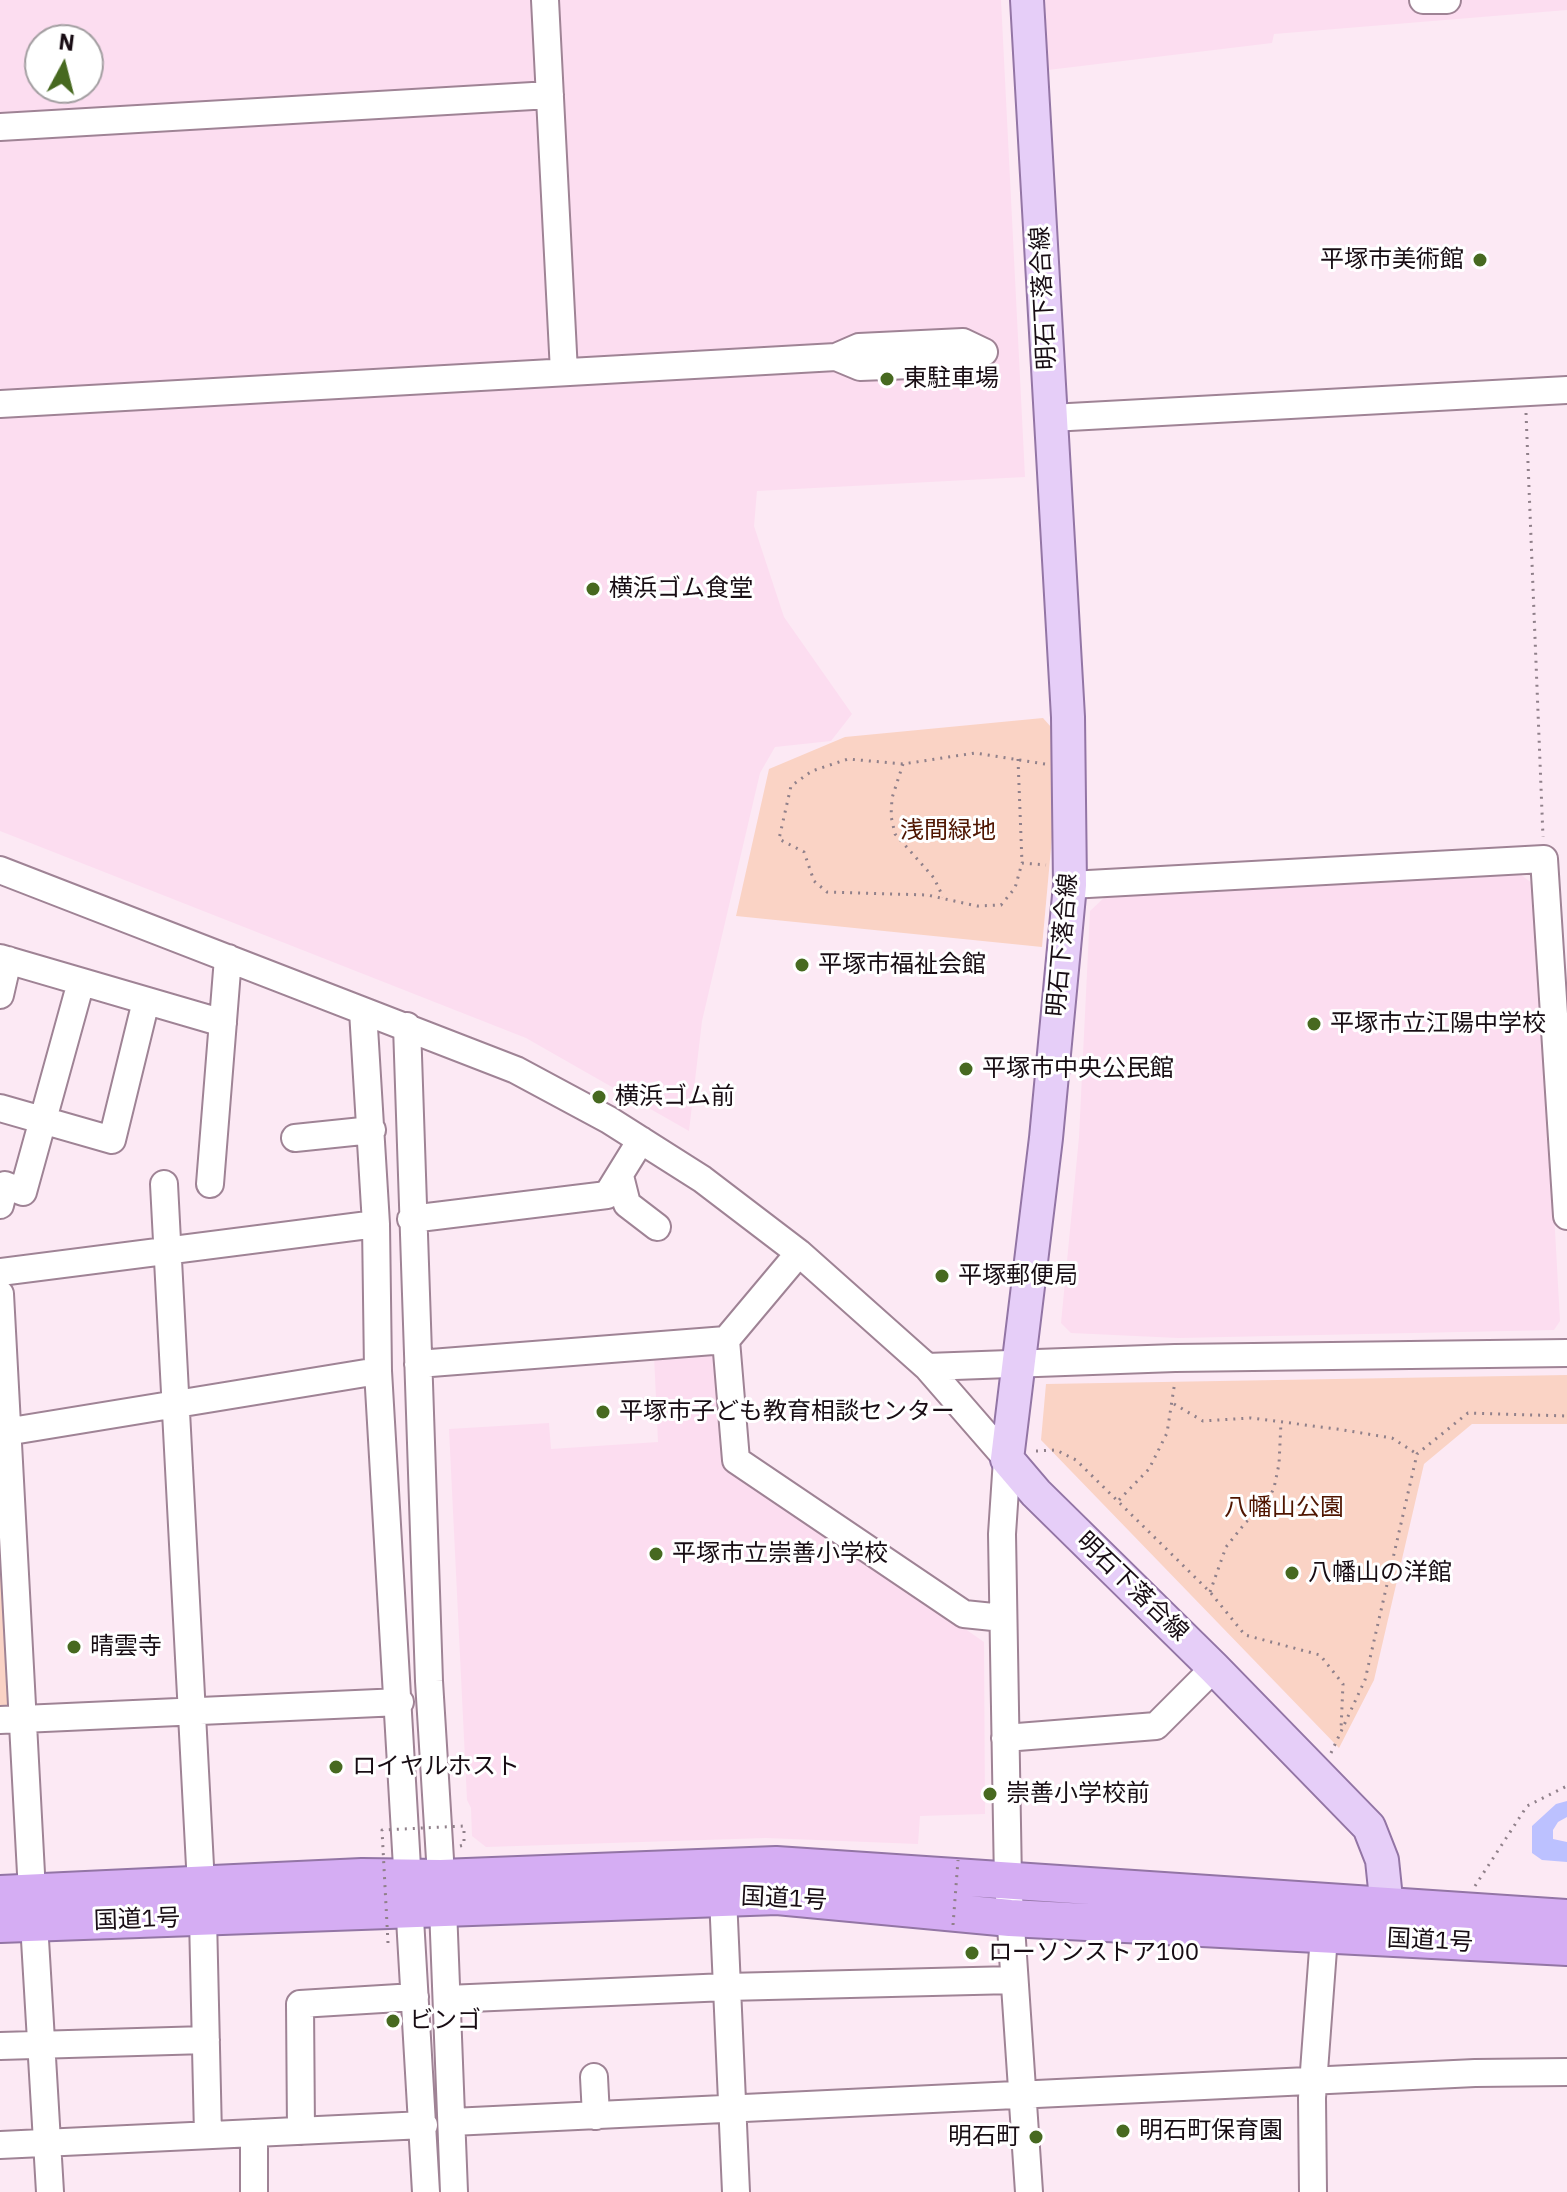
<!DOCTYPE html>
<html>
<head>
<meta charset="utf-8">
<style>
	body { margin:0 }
	#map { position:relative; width:1567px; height:2192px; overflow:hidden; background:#fce9f4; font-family:"IBM Plex Sans",sans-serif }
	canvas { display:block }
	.north { position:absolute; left:24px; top:24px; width:80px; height:80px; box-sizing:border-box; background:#fff; border:2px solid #a39ea1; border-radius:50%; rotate:7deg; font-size:22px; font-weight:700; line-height:32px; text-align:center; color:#180d14 }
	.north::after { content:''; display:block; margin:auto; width:28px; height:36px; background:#476920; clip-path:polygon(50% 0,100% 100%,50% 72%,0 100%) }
</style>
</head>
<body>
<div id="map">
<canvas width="1567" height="2192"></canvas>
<div class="north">N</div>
</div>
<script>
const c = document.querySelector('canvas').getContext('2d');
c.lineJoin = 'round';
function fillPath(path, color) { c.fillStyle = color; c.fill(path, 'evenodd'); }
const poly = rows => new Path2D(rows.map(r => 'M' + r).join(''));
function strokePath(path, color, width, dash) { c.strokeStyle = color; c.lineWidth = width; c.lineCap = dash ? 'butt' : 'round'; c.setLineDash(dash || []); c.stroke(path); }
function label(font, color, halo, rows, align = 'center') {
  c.font = font + ' "IBM Plex Sans","Noto Sans JP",sans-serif'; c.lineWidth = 6; c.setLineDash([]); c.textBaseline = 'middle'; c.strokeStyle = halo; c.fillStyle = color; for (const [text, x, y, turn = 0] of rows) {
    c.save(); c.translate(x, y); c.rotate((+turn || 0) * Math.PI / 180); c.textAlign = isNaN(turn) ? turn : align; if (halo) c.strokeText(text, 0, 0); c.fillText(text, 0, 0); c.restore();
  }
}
fillPath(poly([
	[0,0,1001,0,1025,477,757,491,754,526,784,617,852,714,831,741,775,747,760,773,702,1021,689,1131,526,1038,0,831],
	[40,40,88,40,88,88,40,88],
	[1045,0,1567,0,1567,10,1274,34,1272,43,1048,70],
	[1517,872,1536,886,1560,1321,1554,1330,1178,1338,1071,1333,1061,1323,1079,1137,1090,911,1107,895],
	[721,1353,729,1465,984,1642,985,1814,920,1816,918,1844,766,1838,486,1847,472,1836,471,1808,467,1800,449,1429,549,1423,551,1449,658,1442,654,1355]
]), '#fcddf0');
fillPath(poly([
	[1043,718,1051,727,1053,826,1042,947,736,916,769,769,845,737],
	[1567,1375,1567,1424,1472,1424,1424,1464,1374,1680,1339,1748,1041,1440,1046,1384],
	[0,1440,12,1712,0,1713]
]), '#fad3c5');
fillPath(poly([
	[1567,1801,1567,1817,1558,1822,1553,1830,1553,1839,1567,1842,1567,1862,1542,1860,1532,1853,1532,1826,1556,1804]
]), '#bcc1ff');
const minor = poly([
	[545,0,564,372],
	[1423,0,1447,0],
	[0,127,550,95],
	[836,357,860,367,963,363,984,352],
	[0,404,836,357,859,347,963,342,984,352],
	[1051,418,1567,390],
	[0,870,516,1070,609,1120,702,1179,799,1253,927,1367,1007,1459,1002,1534,1008,1882,1029,2192],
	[1070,885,1544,859,1567,1216],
	[0,958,223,1023],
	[0,995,8,960],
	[363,1011,376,1224,378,1371,426,2192],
	[407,1026,429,1681,443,1908,454,2192],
	[0,1108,112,1140,146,1001],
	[295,1138,372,1130],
	[620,1176,627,1204,657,1227],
	[164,1184,201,1885],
	[210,1184,228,958],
	[0,1205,5,1185,23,1192,81,982],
	[411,1219,607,1195,641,1140],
	[0,1272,376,1224],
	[0,1294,32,1892],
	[726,1340,799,1253],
	[418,1364,726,1340,736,1460,964,1614,1003,1618],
	[927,1367,1175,1358,1567,1353],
	[0,1433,378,1371],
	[0,1720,400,1702],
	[1005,1738,1156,1726,1214,1668],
	[723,1897,736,2192],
	[203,1918,208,2135],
	[34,1923,50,2192],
	[447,1999,727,1987,1014,1980],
	[0,2046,206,2040],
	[594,2077,596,2116],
	[452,2122,1475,2073,1567,2072],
	[301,2131,300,2004,415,1997],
	[254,2133,254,2192],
	[0,2145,424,2125],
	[1313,2192,1312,2098,1324,1936]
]);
const major = poly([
	[1027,0,1068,717,1070,885,1046,1138,1007,1459,1036,1493,1214,1668,1369,1827,1382,1860,1388,1918,1398,1924]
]);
const highway = poly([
	[0,1894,362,1877,441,1878,776,1865,1567,1918],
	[0,1924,777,1896,1010,1918,1567,1947]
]);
strokePath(minor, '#9f8395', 30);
strokePath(major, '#9375a5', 36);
strokePath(highway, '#9375a5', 40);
strokePath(poly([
	[1526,413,1543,837],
	[1018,759,1022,863],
	[903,764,892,798,891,816,895,834,934,878,943,897],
	[1045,764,975,753,903,764,848,759,812,771,791,786,779,839,804,852,814,881,827,892,927,895,977,906,1001,905,1015,888,1022,863,1046,865],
	[1174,1404,1203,1421,1251,1418,1337,1429,1392,1438,1417,1454],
	[1036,1451,1056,1450,1076,1460,1210,1592,1245,1635,1320,1655,1343,1684,1341,1729],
	[1119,1500,1149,1469,1167,1433,1175,1381],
	[1210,1592,1226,1547,1246,1522,1264,1508,1274,1488,1279,1464,1281,1422],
	[1331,1753,1365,1680,1417,1454,1468,1413,1567,1416],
	[460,1846,464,1845,464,1826],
	[1475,1886,1527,1806,1567,1786]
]), '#90808a', 3, [2, 6]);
strokePath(minor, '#fff', 26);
strokePath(major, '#e6cef8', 32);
strokePath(highway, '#d5adf3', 36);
strokePath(poly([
	[953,1925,958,1860],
	[388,1943,382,1830,464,1826]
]), '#90808a', 3, [2, 6]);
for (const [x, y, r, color] of [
	[1480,260,8,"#476920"],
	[887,379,8,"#476920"],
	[593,589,8,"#476920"],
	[802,965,8,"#476920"],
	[1314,1024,8,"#476920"],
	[966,1069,8,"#476920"],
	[599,1097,8,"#476920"],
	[942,1276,8,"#476920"],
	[603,1412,8,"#476920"],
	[656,1554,8,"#476920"],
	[1292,1573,8,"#476920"],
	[74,1647,8,"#476920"],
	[336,1767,8,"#476920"],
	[990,1794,8,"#476920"],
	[972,1953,8,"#476920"],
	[393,2021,8,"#476920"],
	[1123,2131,8,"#476920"],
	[1036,2137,8,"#476920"]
]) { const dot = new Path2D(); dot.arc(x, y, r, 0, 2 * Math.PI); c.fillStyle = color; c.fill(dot); strokePath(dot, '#fff', 3); }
label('24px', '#180d14', '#fff', [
	["平塚市美術館",1464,260,"right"],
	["東駐車場",903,379],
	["横浜ゴム食堂",609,589],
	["平塚市福祉会館",818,965],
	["平塚市立江陽中学校",1330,1024],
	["平塚市中央公民館",982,1069],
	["横浜ゴム前",615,1097],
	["平塚郵便局",958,1276],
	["平塚市子ども教育相談センター",619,1412],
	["平塚市立崇善小学校",672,1554],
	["八幡山の洋館",1308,1573],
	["晴雲寺",90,1647],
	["ロイヤルホスト",352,1767],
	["崇善小学校前",1006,1794],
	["ローソンストア100",988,1953],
	["ビンゴ",409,2021],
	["明石町保育園",1139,2131],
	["明石町",1020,2137,"right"]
], 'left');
label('24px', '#180d14', '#fff', [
	["明石下落合線",1044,298,-93],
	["明石下落合線",1063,945,-85],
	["明石下落合線",1132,1587,44],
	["国道1号",784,1899,3],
	["国道1号",137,1920,-2],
	["国道1号",1430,1941,3]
]);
label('24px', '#4f1500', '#fff', [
	["浅間緑地",948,831],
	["八幡山公園",1284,1508]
]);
</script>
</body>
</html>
